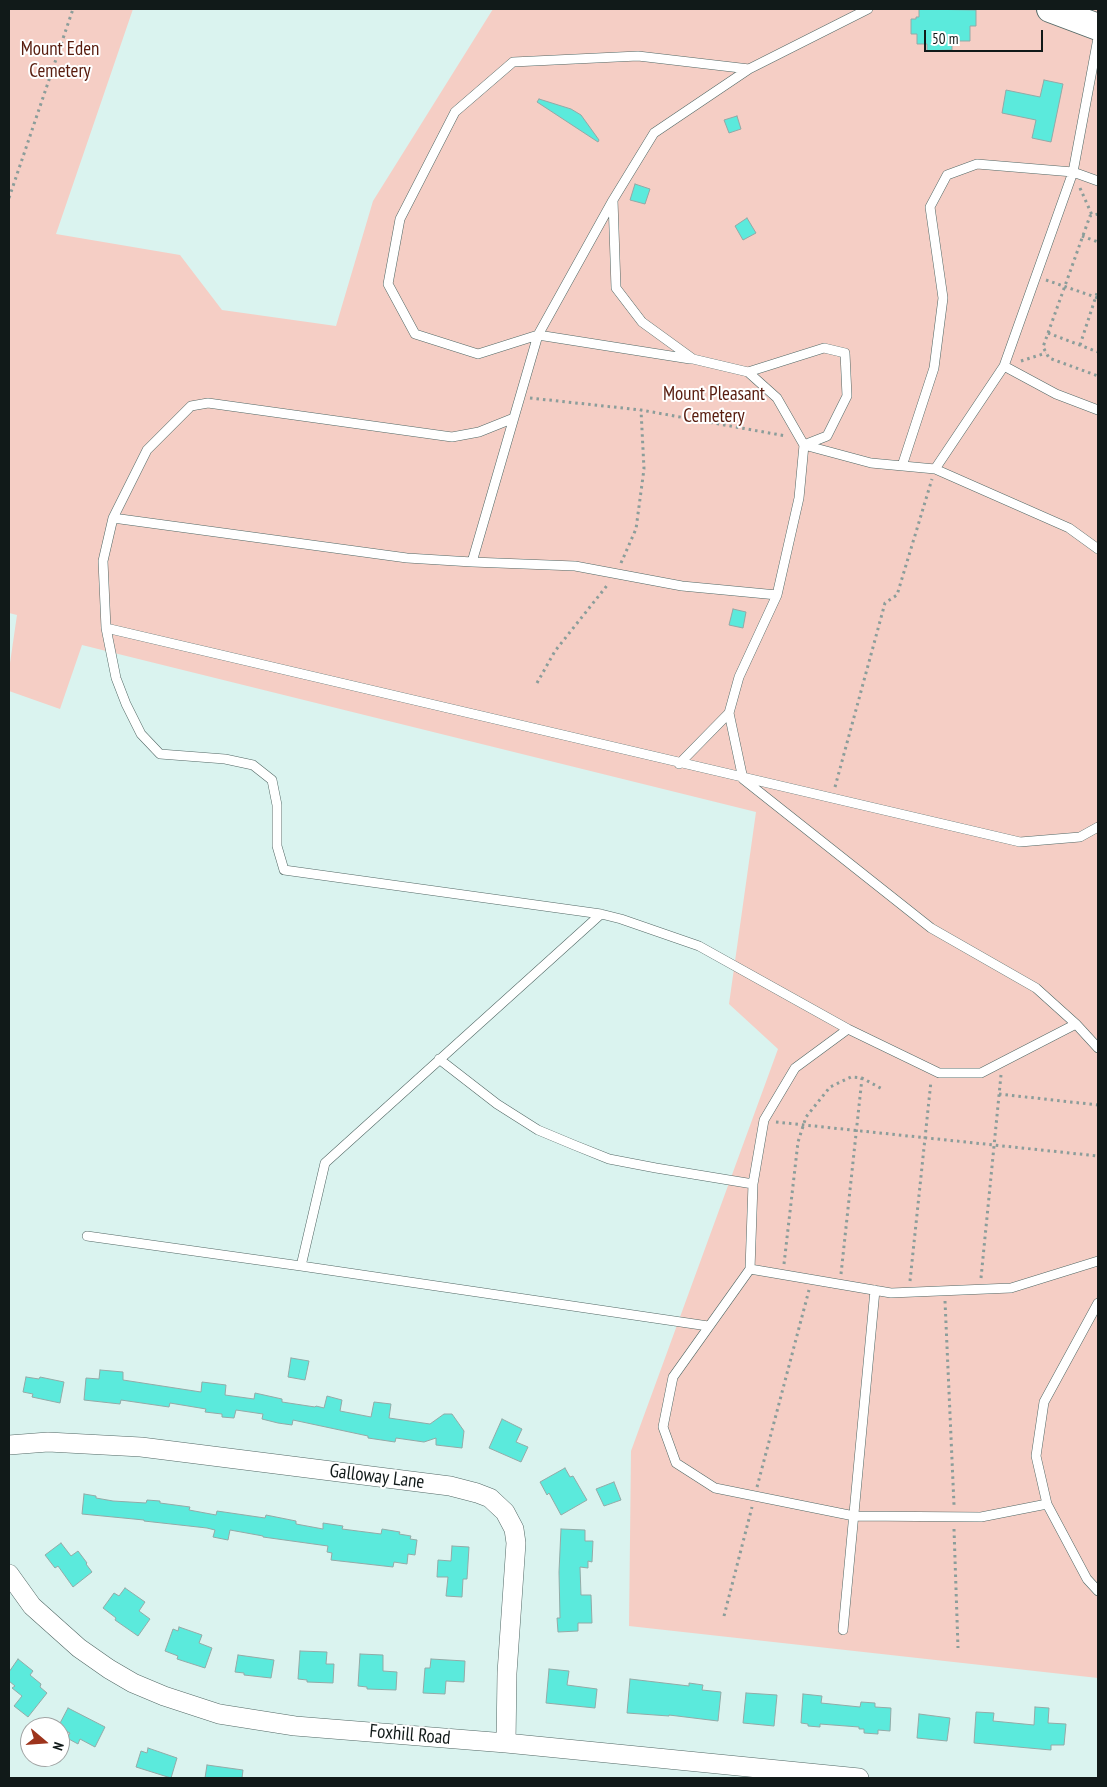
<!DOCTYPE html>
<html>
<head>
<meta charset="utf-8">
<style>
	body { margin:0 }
	#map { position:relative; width:1107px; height:1787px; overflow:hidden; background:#daf3ef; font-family:"PT Sans Narrow",sans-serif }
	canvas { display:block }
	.frame { position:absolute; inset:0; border:10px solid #111a19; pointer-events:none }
	.north { position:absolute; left:20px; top:1717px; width:50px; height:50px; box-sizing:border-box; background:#fff; border:1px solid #a0a3a3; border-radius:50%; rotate:108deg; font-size:14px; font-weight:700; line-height:20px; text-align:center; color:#111a19 }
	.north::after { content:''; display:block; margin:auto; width:18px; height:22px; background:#9d341c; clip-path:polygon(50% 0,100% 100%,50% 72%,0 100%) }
	.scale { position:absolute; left:924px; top:30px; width:119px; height:22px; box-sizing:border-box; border:2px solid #111a19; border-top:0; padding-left:6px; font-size:15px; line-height:18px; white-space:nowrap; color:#111a19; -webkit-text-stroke:4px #fff; paint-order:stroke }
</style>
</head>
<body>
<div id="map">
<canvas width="1107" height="1787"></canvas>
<div class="frame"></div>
<div class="north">N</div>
<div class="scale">50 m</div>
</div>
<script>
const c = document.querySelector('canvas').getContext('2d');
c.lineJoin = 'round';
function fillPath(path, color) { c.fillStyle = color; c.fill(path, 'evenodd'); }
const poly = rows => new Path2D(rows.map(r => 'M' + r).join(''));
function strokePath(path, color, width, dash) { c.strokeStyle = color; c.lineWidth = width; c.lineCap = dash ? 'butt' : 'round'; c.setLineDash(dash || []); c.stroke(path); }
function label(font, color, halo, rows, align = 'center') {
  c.font = font + ' "PT Sans Narrow",sans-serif'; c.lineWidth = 4; c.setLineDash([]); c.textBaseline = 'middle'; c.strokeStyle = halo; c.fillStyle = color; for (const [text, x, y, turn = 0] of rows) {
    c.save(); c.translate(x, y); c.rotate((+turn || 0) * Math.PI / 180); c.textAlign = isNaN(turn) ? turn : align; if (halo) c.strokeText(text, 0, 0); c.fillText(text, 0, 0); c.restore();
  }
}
fillPath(poly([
	[9,9,133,9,56,234,180,255,222,310,336,326,373,201,493,9,1098,9,1098,1678,629,1626,631,1451,778,1049,729,1004,756,812,82,645,60,709,9,691,9,670,17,615,9,613]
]), '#f5cec5');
const building = poly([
	[919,9,976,10,976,26,970,26,970,41,952,41,952,50,927,51,927,44,917,44,917,34,911,34,911,19,916,19,916,17,919,17,919,9],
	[1044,80,1063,84,1051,142,1032,138,1036,120,1002,113,1006,90,1040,97,1044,80],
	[539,99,571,109,581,115,599,140,598,142,537,102,539,99],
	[737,116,741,129,729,133,724,120,737,116],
	[635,184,650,189,645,204,630,200,635,184],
	[747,218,756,233,743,240,735,226,747,218],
	[733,609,746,612,743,628,729,625,733,609],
	[291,1358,309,1361,305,1380,288,1377,291,1358],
	[100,1370,123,1372,123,1380,201,1392,202,1382,226,1385,225,1395,254,1399,255,1393,282,1399,282,1402,315,1407,316,1406,324,1408,327,1396,342,1400,340,1411,371,1417,374,1402,391,1404,389,1418,430,1424,444,1414,452,1414,464,1431,462,1448,436,1445,436,1438,424,1442,396,1438,395,1442,368,1438,368,1436,293,1420,292,1425,278,1423,262,1419,263,1414,236,1410,234,1418,222,1417,222,1414,205,1412,206,1409,170,1403,169,1407,121,1400,120,1404,84,1400,86,1378,99,1379,100,1370],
	[26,1377,39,1379,40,1377,64,1382,60,1403,32,1397,33,1394,23,1392,26,1377],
	[502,1419,522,1429,516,1442,528,1447,521,1462,489,1448,502,1419],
	[565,1468,570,1477,573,1476,587,1500,561,1515,549,1493,547,1495,540,1482,565,1468],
	[614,1482,621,1500,604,1506,596,1489,614,1482],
	[84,1494,96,1496,96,1498,113,1501,146,1503,147,1500,160,1501,160,1503,190,1507,189,1510,216,1515,217,1511,265,1518,266,1515,296,1521,296,1524,323,1529,323,1523,343,1526,342,1529,381,1534,382,1529,400,1532,399,1534,411,1536,410,1539,417,1540,415,1555,408,1554,407,1564,394,1562,393,1567,331,1560,332,1553,327,1552,328,1546,263,1537,263,1536,230,1530,228,1540,213,1537,215,1530,207,1528,144,1521,144,1520,82,1514,84,1494],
	[561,1529,585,1530,585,1541,593,1541,592,1562,588,1561,588,1568,580,1567,581,1595,591,1595,592,1623,578,1623,578,1631,558,1632,557,1618,560,1618,559,1572,561,1529],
	[61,1543,71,1556,78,1551,87,1563,86,1564,92,1572,73,1587,58,1566,55,1568,45,1555,61,1543],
	[452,1546,469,1547,467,1579,463,1579,462,1597,446,1596,448,1577,437,1577,438,1560,451,1561,452,1546],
	[125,1588,145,1602,139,1611,150,1619,138,1636,115,1620,116,1618,103,1608,114,1593,119,1596,125,1588],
	[179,1627,202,1635,199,1643,212,1648,205,1668,177,1659,178,1656,165,1651,173,1629,178,1631,179,1627],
	[300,1651,327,1652,326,1664,334,1664,333,1683,307,1682,307,1680,298,1679,300,1651],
	[360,1654,383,1655,383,1671,397,1672,396,1690,367,1689,367,1687,358,1686,360,1654],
	[238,1655,274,1660,271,1678,244,1675,244,1673,235,1672,238,1655],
	[18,1659,33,1671,30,1675,41,1684,40,1687,47,1693,28,1717,14,1706,22,1696,12,1688,15,1686,9,1681,9,1672,18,1659],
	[431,1659,465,1661,464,1682,446,1681,445,1694,423,1693,425,1668,430,1668,431,1659],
	[549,1669,569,1671,567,1685,597,1689,595,1708,546,1703,549,1669],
	[630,1679,689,1686,689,1683,703,1685,702,1690,721,1692,718,1721,669,1715,669,1716,627,1713,630,1679],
	[746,1693,777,1695,774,1726,743,1723,746,1693],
	[803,1694,822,1696,821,1703,860,1707,861,1702,875,1703,875,1707,891,1708,890,1731,878,1730,878,1734,864,1733,864,1729,859,1729,859,1727,820,1724,820,1727,808,1726,808,1724,801,1723,803,1694],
	[1035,1707,1049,1708,1048,1723,1066,1724,1064,1745,1051,1745,1051,1750,974,1743,976,1712,994,1713,993,1721,1034,1725,1035,1707],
	[68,1708,105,1727,95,1747,80,1739,78,1744,67,1738,70,1733,58,1727,68,1708],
	[919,1714,950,1718,947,1741,917,1738,919,1714],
	[148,1748,177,1758,171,1778,136,1767,141,1751,147,1753,148,1748],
	[207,1765,243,1770,242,1778,205,1778,207,1765]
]);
fillPath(building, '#5beadc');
strokePath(building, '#93aaa7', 1);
const lane = poly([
	[613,200,616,288,642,322,693,359,748,372,777,398,804,445,799,498,777,595,739,677,729,713,743,779,931,928,1036,988,1076,1024,1098,1048],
	[690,359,538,335,478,354,415,334,388,284,400,219,455,112,513,62,638,56,749,69],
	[1004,366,1056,394,1098,410],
	[748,372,824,348,845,353,847,396,827,436,804,445,871,463,935,469,1069,528,1098,549],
	[514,418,479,432,452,437,208,403,191,406,147,450,113,518,103,561,106,628,1020,842,1080,837,1098,827],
	[902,466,934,368,943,298,930,207,947,175,977,164,1073,172,1098,181],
	[935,469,1004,366,1073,172,1098,38],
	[113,518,407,558,472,562,575,566,682,586,777,595],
	[472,562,538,335,613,200,654,133,749,69,868,9],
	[106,628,116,678,126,704,141,734,160,754,225,759,253,765,272,780,277,805,277,846,284,870,601,914],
	[679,764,729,713],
	[439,1059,497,1104,538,1130,574,1145,609,1159,656,1168,753,1184],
	[87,1236,301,1266],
	[750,1269,891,1293,1011,1288,1098,1261],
	[1098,1303,1044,1402,1036,1456,1047,1504,1087,1579,1098,1591],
	[708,1326,301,1266,325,1163,601,914,621,919,699,946,848,1029],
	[1047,1504,981,1517,854,1516,715,1488,676,1463,663,1427,673,1377,750,1269,753,1184,764,1120,795,1068,848,1029,939,1073,981,1073,1076,1024],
	[843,1630,875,1290]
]);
const street = poly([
	[9,1445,48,1442,141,1447,450,1486,477,1493,490,1498,505,1512,514,1529,516,1543,507,1673,506,1743],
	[9,1574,32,1606,79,1648,109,1669,133,1683,164,1696,219,1714,295,1726,506,1743,859,1778]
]);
const secondary = poly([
	[1050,9,1098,27]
]);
strokePath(lane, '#526865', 10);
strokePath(street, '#526865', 20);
strokePath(secondary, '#526865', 28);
strokePath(poly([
	[1080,188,1092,215],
	[9,198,73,9],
	[1098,214,1090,216,1043,347,1049,358,1098,376],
	[1082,236,1098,242],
	[1046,280,1098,298],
	[1048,333,1098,352],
	[1080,345,1098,290],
	[1021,361,1046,353],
	[530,398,641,410,786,436],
	[621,563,636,529,644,469,641,410],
	[537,683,555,651,609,583],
	[835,787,885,603,897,595,932,479],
	[999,1094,1098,1105],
	[776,1122,1098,1156],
	[784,1264,798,1142,806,1117,830,1087,851,1077,862,1078,884,1090],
	[841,1274,862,1078],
	[981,1278,1001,1075],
	[910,1281,931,1081],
	[945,1301,954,1505],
	[757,1487,809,1290],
	[954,1529,958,1648],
	[724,1616,752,1507]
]), '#8b9d9a', 3, [2.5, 4]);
strokePath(lane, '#fff', 9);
strokePath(street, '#fff', 19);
strokePath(secondary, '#fff', 26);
label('19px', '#581c0e', '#fff', [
	["Mount Eden",60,50],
	["Cemetery",60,72],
	["Mount Pleasant",714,395],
	["Cemetery",714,417]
]);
label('19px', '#111a19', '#fff', [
	["Galloway Lane",377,1477,7],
	["Foxhill Road",410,1735,5]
]);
</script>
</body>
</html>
